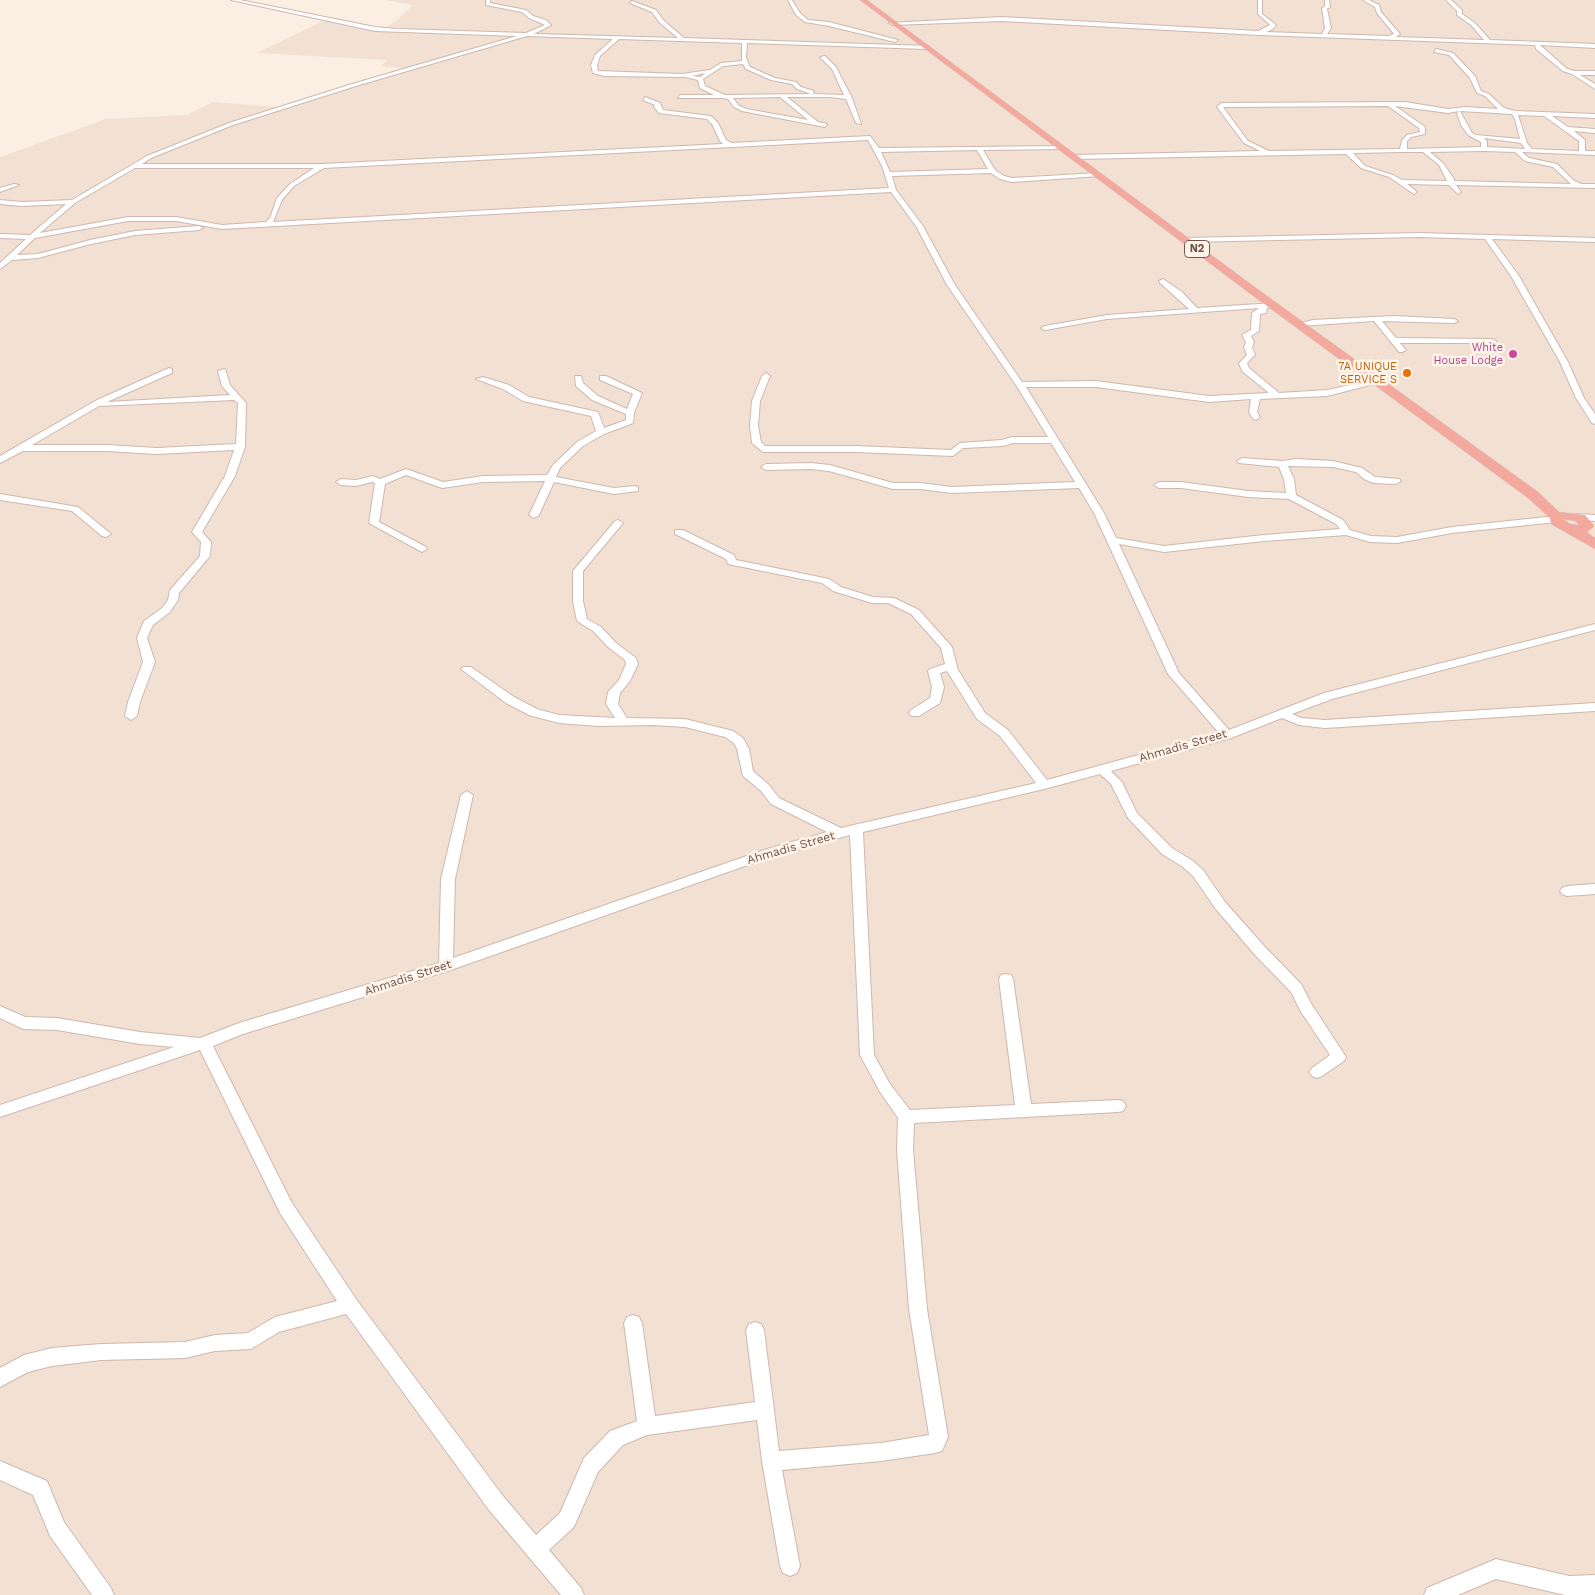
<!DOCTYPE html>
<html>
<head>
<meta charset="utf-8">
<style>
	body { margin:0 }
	canvas { display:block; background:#fbefe4 }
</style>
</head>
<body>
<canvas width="1595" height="1595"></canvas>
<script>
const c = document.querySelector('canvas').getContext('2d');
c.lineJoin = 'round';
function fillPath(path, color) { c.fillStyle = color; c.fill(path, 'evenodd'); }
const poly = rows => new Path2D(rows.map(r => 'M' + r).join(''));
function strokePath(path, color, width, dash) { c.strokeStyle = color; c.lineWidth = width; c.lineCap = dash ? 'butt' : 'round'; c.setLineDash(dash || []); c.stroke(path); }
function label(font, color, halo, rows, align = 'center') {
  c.font = font + ' "Work Sans",sans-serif'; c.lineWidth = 5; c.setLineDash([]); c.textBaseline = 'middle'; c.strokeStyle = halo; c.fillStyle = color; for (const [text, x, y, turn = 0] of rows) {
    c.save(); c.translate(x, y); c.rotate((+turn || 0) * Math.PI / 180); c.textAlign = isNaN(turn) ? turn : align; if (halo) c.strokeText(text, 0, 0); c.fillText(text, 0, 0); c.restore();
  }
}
fillPath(poly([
	[386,0,1595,0,1595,1595,0,1595,0,157,106,119,187,115,213,102,279,107,402,68,381,66,387,60,257,53,323,21,381,31,398,19,413,5]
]), '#f2e0d3');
const minor = poly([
	[231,0,240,0,375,27,397,29,526,33,545,25,529,18,522,12,486,5,486,0,490,0,490,3,526,10,533,16,546,20,551,25,534,34,678,38,659,22,652,12,630,3,632,1,656,10,663,20,684,38,929,46,927,49,747,43,746,58,750,67,775,78,796,82,801,87,814,91,813,94,844,95,832,69,820,57,825,56,836,67,852,98,861,124,856,123,846,99,831,97,787,97,818,122,827,124,825,127,742,111,734,107,728,99,724,98,678,98,680,95,714,95,700,88,698,80,685,77,604,76,593,73,591,65,595,55,613,39,527,36,356,86,233,125,151,158,142,164,322,164,723,144,720,141,712,124,707,119,659,113,654,107,655,105,643,100,645,97,660,103,663,110,711,116,718,123,726,140,732,143,870,136,879,148,1063,146,1063,148,1061,149,983,150,995,170,1004,176,1012,178,1098,173,1101,175,1100,176,1012,182,1000,179,991,173,892,176,896,190,923,226,955,285,1022,382,1096,381,1209,396,1269,393,1242,371,1239,363,1247,355,1244,347,1246,342,1242,335,1251,330,1252,313,1259,308,1107,319,1045,330,1041,328,1045,326,1107,315,1189,309,1160,283,1159,281,1163,279,1182,292,1197,308,1275,303,1275,307,1267,308,1266,313,1260,314,1259,331,1251,336,1254,342,1252,347,1255,355,1247,363,1249,368,1279,393,1327,390,1378,379,1382,382,1327,396,1260,399,1257,412,1260,417,1256,420,1253,419,1249,412,1251,399,1209,402,1096,387,1026,387,1104,513,1116,538,1164,546,1264,535,1340,529,1336,524,1289,499,1248,497,1181,488,1159,488,1154,485,1159,482,1181,482,1248,491,1286,493,1284,479,1279,467,1239,463,1237,461,1242,458,1283,461,1296,459,1333,461,1362,468,1375,477,1399,479,1401,481,1396,484,1373,483,1364,479,1356,472,1333,467,1288,466,1294,479,1296,495,1343,520,1350,530,1371,536,1397,537,1452,527,1556,516,1561,519,1556,522,1452,533,1397,543,1370,542,1346,535,1264,541,1164,552,1119,544,1179,673,1229,730,1324,693,1595,624,1595,630,1332,699,1292,714,1301,718,1325,720,1595,703,1595,711,1325,728,1299,725,1282,718,1231,738,1111,771,1122,782,1137,813,1172,848,1193,861,1203,870,1225,902,1265,947,1301,984,1312,1005,1346,1057,1344,1061,1322,1076,1317,1078,1312,1076,1309,1072,1312,1068,1330,1055,1301,1012,1291,992,1255,955,1215,908,1193,876,1183,867,1162,854,1128,818,1111,784,1100,774,1044,789,863,832,874,1055,890,1084,910,1110,1015,1105,999,979,1001,975,1006,974,1011,975,1013,979,1031,1104,1118,1100,1123,1101,1126,1106,1123,1111,1118,1112,914,1123,913,1150,927,1309,948,1437,942,1451,935,1453,881,1461,782,1470,800,1566,797,1573,790,1576,783,1573,780,1566,762,1461,757,1420,647,1435,623,1445,598,1472,574,1527,549,1550,581,1588,584,1595,561,1595,489,1510,346,1314,279,1332,251,1349,215,1351,185,1358,101,1360,52,1366,28,1372,0,1387,0,1368,24,1355,52,1348,101,1344,185,1342,215,1335,248,1333,275,1317,337,1301,280,1213,200,1050,0,1117,0,1105,174,1047,140,1044,57,1030,23,1029,0,1018,0,1006,25,1017,57,1018,140,1032,200,1038,239,1023,439,963,441,879,461,795,467,791,473,795,455,879,453,958,767,849,827,832,771,804,761,791,743,776,737,749,734,743,725,737,685,727,653,725,598,726,559,723,529,715,506,703,461,669,463,667,471,667,514,697,537,709,559,715,615,718,606,704,608,692,619,680,626,664,625,660,608,647,593,631,577,621,573,601,573,571,615,521,618,520,623,523,583,571,583,601,587,619,601,627,616,643,636,658,638,664,630,681,620,693,618,704,627,718,685,719,733,731,743,738,749,749,753,771,769,785,779,798,841,828,1036,783,1000,736,977,719,947,671,940,673,944,687,940,703,919,716,911,716,909,713,911,710,930,698,932,687,928,671,930,669,945,664,941,648,911,614,888,603,872,603,833,591,822,583,728,564,726,559,675,534,675,530,683,530,734,555,736,560,829,579,841,587,873,597,894,598,919,610,952,647,958,670,985,713,1008,730,1047,780,1219,733,1168,674,1094,513,1079,488,952,493,920,489,893,489,829,471,811,469,766,470,761,467,766,464,811,463,830,465,893,483,920,483,952,487,1075,482,1051,443,1013,443,1003,446,963,448,953,456,856,452,763,452,752,443,750,426,752,401,762,376,766,373,770,376,760,401,758,426,761,442,765,446,856,446,951,450,960,443,1002,440,1012,437,1048,437,1016,385,947,285,916,226,891,192,222,229,176,221,128,221,35,238,17,255,38,254,90,240,135,231,199,226,203,228,199,230,135,235,91,244,38,258,12,260,0,269,0,263,26,239,0,238,0,234,30,235,66,204,22,206,0,204,0,200,22,202,72,200,147,156,229,123,352,84,517,36,375,31,231,0],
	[619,39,742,43,742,61,721,63,710,70,682,74,598,71,597,65,600,56,619,39],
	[743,64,746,69,771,80,792,84,797,89,811,94,725,95,705,86,703,79,723,66,743,64],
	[705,73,701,77,692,76,705,73],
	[780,97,808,120,746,109,738,105,733,98,780,97],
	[868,140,882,166,889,188,273,222,282,200,294,186,324,168,868,140],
	[977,150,988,169,890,172,881,152,977,150],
	[135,168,314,168,290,184,277,198,270,218,266,222,222,225,176,217,128,217,40,233,75,203,135,168],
	[850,835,860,1055,880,1092,898,1118,897,1150,909,1309,929,1435,881,1443,779,1451,764,1330,761,1324,755,1322,749,1324,746,1330,755,1402,655,1416,642,1323,639,1317,633,1315,627,1317,624,1323,637,1421,610,1431,584,1458,560,1513,536,1535,503,1496,356,1299,292,1203,213,1046,243,1034,451,970,776,855,850,835],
	[788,0,792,0,800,13,808,20,829,22,898,40,895,42,829,26,805,22,796,15,788,0],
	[1258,0,1262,0,1262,14,1276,25,1273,29,1266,32,1322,34,1325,28,1322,8,1325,6,1325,0,1329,0,1330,7,1327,9,1331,28,1327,34,1388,36,1394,34,1377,13,1375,7,1363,0,1369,0,1379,5,1381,12,1400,34,1396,37,1484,40,1471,25,1457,15,1457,11,1446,0,1451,0,1462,10,1462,14,1475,23,1490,40,1595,44,1595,48,1540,45,1567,69,1574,71,1595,71,1595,75,1580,75,1595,84,1595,89,1572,74,1563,71,1536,49,1535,45,1259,35,1002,21,892,25,889,23,1002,17,1258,31,1270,25,1258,14,1258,0],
	[1436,49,1453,53,1475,76,1481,91,1489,94,1504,108,1515,111,1595,114,1595,118,1552,116,1568,127,1595,129,1595,133,1574,131,1585,140,1585,151,1595,151,1595,155,1522,152,1529,158,1557,164,1573,180,1581,184,1595,184,1595,188,1456,185,1461,192,1458,194,1449,185,1407,184,1416,191,1417,192,1414,194,1389,177,1361,168,1346,154,1074,159,1071,157,1074,155,1260,151,1244,143,1217,107,1221,103,1405,102,1448,109,1465,107,1498,109,1485,96,1477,93,1470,78,1449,55,1434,52,1436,49],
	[1388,106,1419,128,1420,132,1407,135,1402,140,1400,149,1269,151,1248,141,1223,107,1388,106],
	[1395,106,1448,113,1459,111,1457,113,1461,125,1468,135,1481,142,1481,147,1407,149,1407,141,1411,137,1425,134,1425,127,1395,106],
	[1460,111,1512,114,1515,119,1520,139,1476,135,1472,133,1460,111],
	[1518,115,1544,116,1579,141,1579,151,1532,149,1527,143,1518,115],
	[1484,138,1521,143,1525,149,1487,147,1487,141,1484,138],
	[1484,151,1515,152,1525,161,1553,167,1571,184,1454,181,1454,179,1443,163,1430,152,1484,151],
	[1403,152,1423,152,1439,165,1447,181,1402,180,1393,175,1365,166,1353,153,1403,152],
	[14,184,19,185,0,192,0,188,14,184],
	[1419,233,1595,238,1595,242,1492,239,1519,276,1568,362,1584,398,1595,414,1595,424,1592,423,1576,398,1560,362,1511,276,1485,239,1419,237,1185,242,1181,240,1185,238,1419,233],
	[1394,316,1454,319,1458,321,1454,323,1382,321,1396,338,1492,339,1496,341,1492,343,1400,343,1406,350,1402,352,1399,352,1374,321,1300,326,1296,324,1313,320,1394,316],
	[169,368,172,369,172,373,107,402,230,395,222,386,218,371,225,369,230,385,246,403,245,447,235,476,202,532,211,542,210,556,179,593,178,600,170,612,153,625,147,638,155,662,140,702,137,716,131,720,125,716,128,702,143,662,137,638,144,621,162,608,168,600,170,590,200,556,201,542,192,532,225,476,234,450,157,454,107,451,23,451,0,463,0,456,97,400,169,368],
	[234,400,238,403,236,444,157,448,107,445,32,445,99,406,234,400],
	[575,376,581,376,583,383,598,396,627,409,633,394,600,380,600,376,606,376,642,393,634,413,633,423,604,434,583,446,560,468,556,477,614,488,635,486,638,487,638,491,614,494,554,482,539,515,534,518,529,515,545,481,483,482,442,488,406,475,385,484,379,522,426,547,427,549,422,552,369,523,375,483,372,482,356,486,341,485,336,482,341,479,356,480,373,476,380,479,406,469,443,482,483,476,547,475,553,465,577,442,596,431,591,416,523,401,503,389,476,379,483,377,509,385,529,397,598,412,604,428,626,420,626,414,592,400,576,386,575,376],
	[0,494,78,507,111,534,106,537,102,536,72,511,0,500,0,494],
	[1577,514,1595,515,1595,521,1574,519,1572,517,1577,514],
	[1595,884,1595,894,1567,896,1562,894,1560,891,1562,888,1567,886,1595,884],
	[0,1461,47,1481,64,1522,111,1588,114,1595,92,1595,50,1536,33,1495,0,1480,0,1461],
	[1496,1559,1569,1576,1595,1575,1595,1595,1565,1595,1496,1579,1458,1595,1424,1595,1427,1588,1496,1559]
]);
const highway = poly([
	[860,0,867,0,1256,288,1538,492,1559,512,1585,515,1594,526,1587,532,1595,538,1595,549,1551,524,1550,518,1528,498,1248,292,860,0],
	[1563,519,1576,521,1579,525,1570,524,1563,519]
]);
strokePath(minor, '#ceb8ae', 2);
strokePath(highway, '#d8cfcd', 1);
fillPath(minor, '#fff');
fillPath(highway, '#f3a99e');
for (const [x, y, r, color] of [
	[1513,354,5,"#d1479c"],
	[1407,373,5,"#e8710a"]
]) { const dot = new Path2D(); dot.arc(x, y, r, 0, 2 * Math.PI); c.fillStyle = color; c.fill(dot); strokePath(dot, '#fef4ea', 2); }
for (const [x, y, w] of [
	[1197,249,25]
]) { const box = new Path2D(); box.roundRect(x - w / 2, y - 8.5, w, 17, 4); c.fillStyle = '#fef4ea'; c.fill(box); strokePath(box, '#72544b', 1); }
label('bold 11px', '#72544b', null, [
	["N2",1197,249]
]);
label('11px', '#b23c85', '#fef4ea', [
	["White",1503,348],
	["House Lodge",1503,361]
], 'right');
label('11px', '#c56008', '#fef4ea', [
	["7A UNIQUE",1397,367],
	["SERVICE S",1397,380]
], 'right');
label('12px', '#72544b', '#fef4ea', [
	["Ahmadis Street",1183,746,-16],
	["Ahmadis Street",791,848,-16],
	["Ahmadis Street",408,978,-18]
]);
</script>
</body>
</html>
